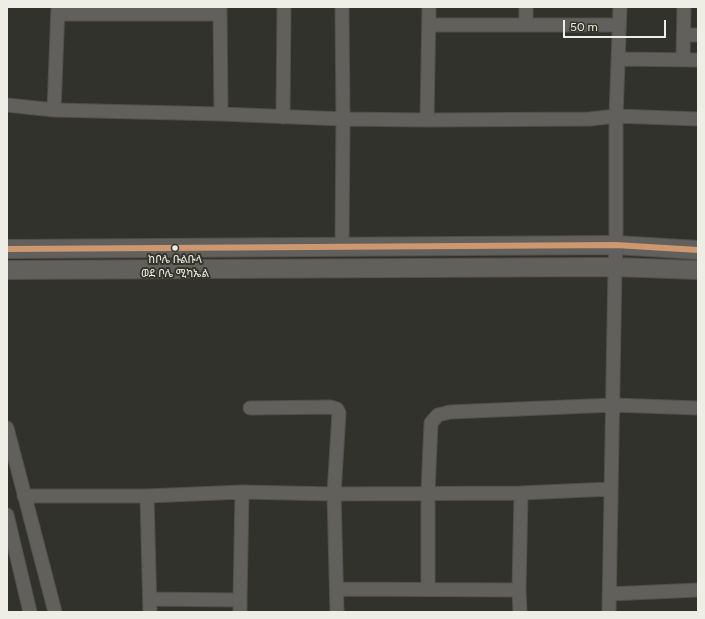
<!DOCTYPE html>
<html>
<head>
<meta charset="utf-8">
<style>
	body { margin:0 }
	#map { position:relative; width:705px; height:619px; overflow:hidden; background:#32322d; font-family:Figtree,sans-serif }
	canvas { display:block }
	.frame { position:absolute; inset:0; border:8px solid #eeeee7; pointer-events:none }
	.scale { position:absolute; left:563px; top:20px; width:103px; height:18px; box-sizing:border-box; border:2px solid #eeeee7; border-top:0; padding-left:5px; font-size:12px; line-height:14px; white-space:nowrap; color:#eeeee7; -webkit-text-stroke:3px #35352a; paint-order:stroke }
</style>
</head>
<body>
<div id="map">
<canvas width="705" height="619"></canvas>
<div class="frame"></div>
<div class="scale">50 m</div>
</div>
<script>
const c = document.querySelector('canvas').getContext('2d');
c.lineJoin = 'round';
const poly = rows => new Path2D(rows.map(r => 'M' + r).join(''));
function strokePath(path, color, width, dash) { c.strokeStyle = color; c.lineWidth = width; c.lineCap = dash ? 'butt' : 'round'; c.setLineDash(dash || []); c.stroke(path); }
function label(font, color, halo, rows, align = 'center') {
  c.font = font + ' Figtree,"Noto Sans Ethiopic",sans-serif'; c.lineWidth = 4; c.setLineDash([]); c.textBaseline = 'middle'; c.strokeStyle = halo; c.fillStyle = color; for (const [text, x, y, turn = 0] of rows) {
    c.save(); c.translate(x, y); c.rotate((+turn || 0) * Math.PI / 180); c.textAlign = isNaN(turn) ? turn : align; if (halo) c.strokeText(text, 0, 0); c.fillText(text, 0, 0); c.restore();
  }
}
const street = poly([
	[220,7,221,114],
	[342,7,343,119,342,247],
	[58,14,220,14],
	[429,25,619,25],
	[526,25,526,7],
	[684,35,698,35],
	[618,59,698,60],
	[683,59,684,7],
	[7,105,54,110,221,114,343,119,427,120,590,119,616,116,698,119],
	[54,110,58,7],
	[283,117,284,7],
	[427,120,429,7],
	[250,408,330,407,337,409,339,413,334,494,521,493,611,489],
	[7,428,55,612],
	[24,496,147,496,242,492,334,494,337,612],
	[147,496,150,612],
	[7,515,30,612],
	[337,589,519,590,520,612],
	[428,589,428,492,431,423,438,415,450,412,613,405,698,408],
	[519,590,521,493],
	[609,594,698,590],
	[150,599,240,600,240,612],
	[240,600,242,492],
	[609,612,615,267,616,245,616,116,620,7]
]);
const secondary = poly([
	[7,249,616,245,698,250],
	[7,270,615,267,698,270]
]);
strokePath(street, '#50504c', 15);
strokePath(secondary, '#50504c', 20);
strokePath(street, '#61605c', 13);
strokePath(secondary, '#61605c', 18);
strokePath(poly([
	[7,249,616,245,698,250]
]), '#cd976f', 6);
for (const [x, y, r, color] of [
	[175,248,3.5,"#eeeee7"]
]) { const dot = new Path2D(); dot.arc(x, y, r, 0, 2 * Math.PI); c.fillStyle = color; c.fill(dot); strokePath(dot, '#35352a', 1.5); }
label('11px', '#eeeee7', '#35352a', [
	["ከቦሌ ቡልቡላ",175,260],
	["ወደ ቦሌ ሚካኤል",175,274]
]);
</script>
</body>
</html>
